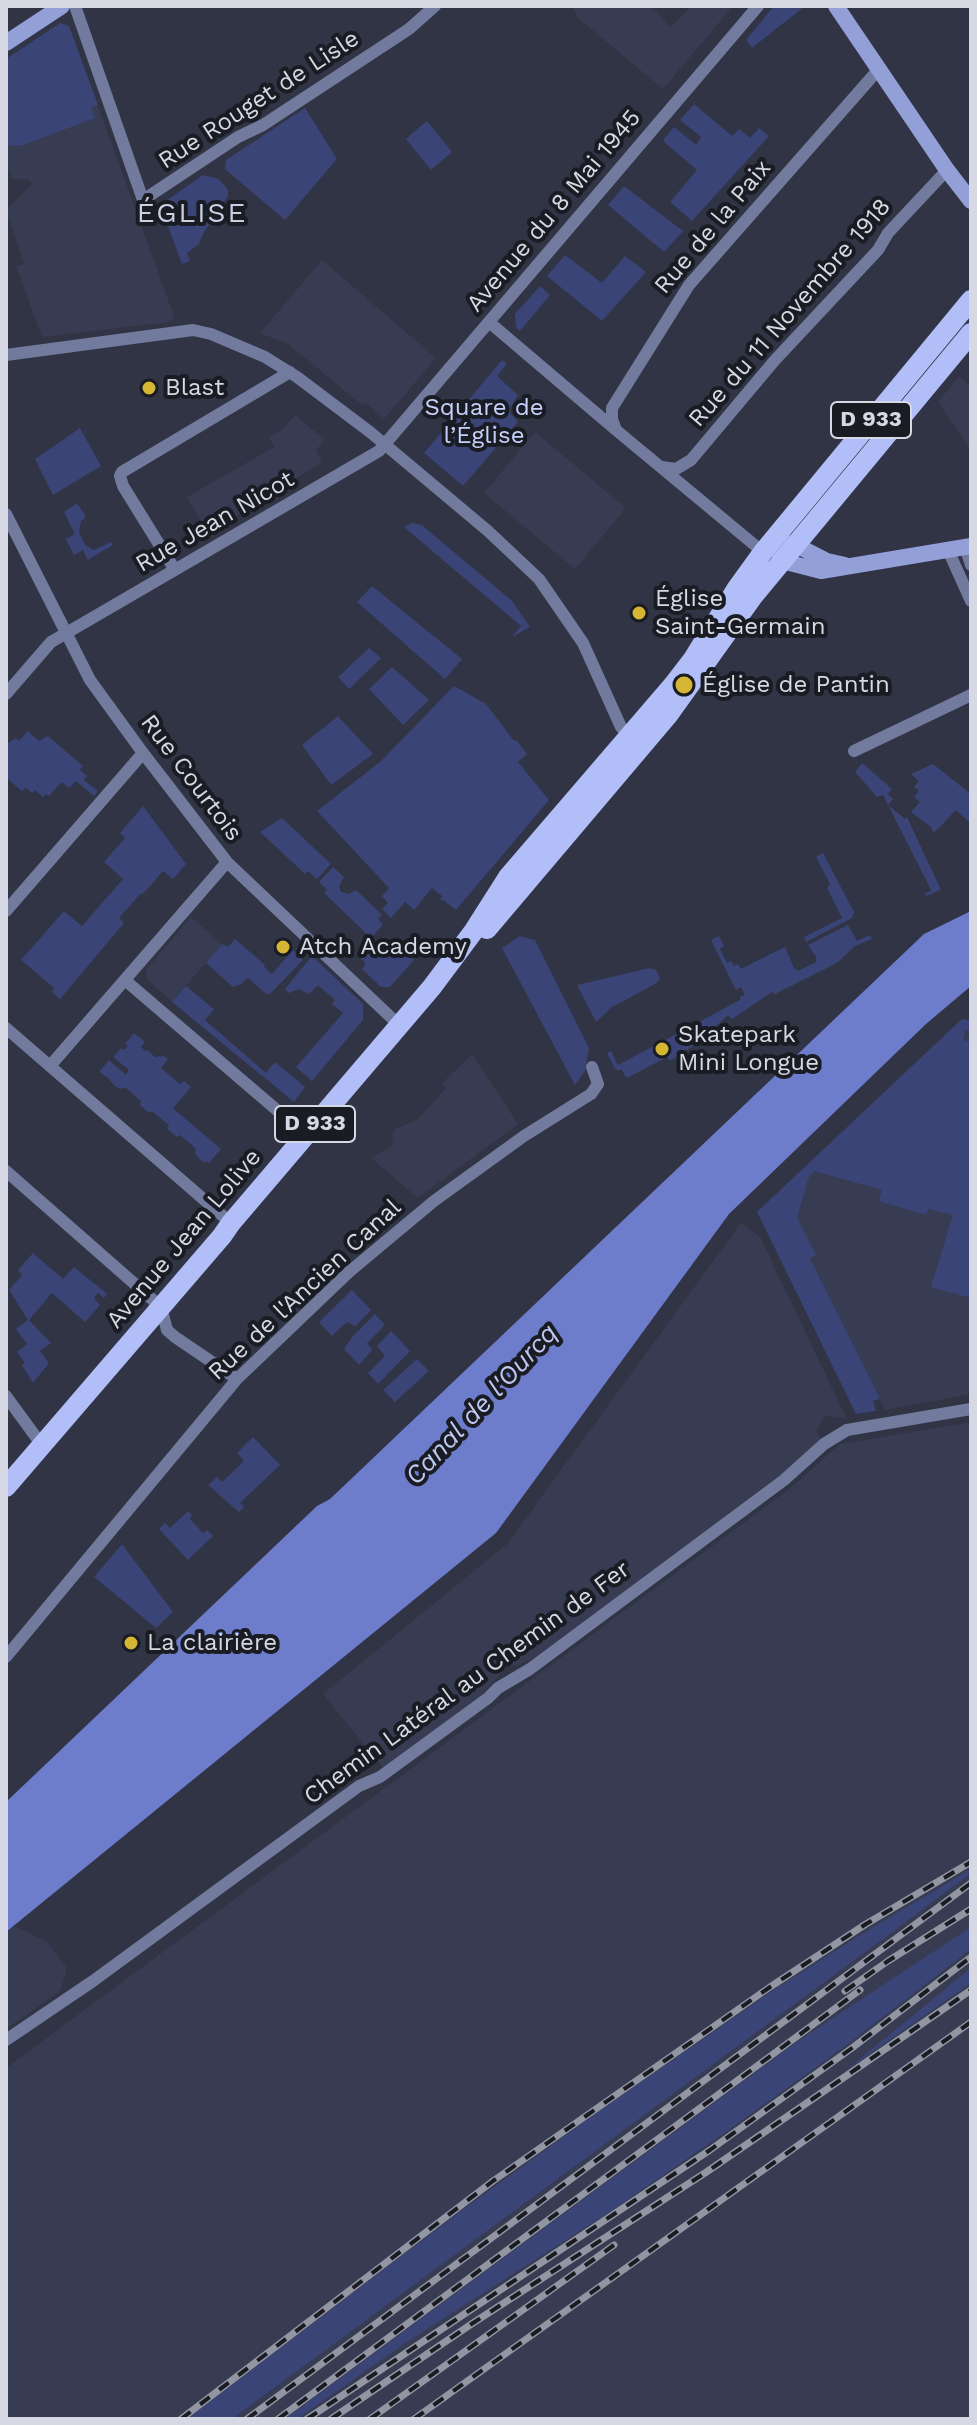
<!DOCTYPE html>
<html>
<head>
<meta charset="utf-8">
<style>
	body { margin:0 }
	#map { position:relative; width:977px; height:2425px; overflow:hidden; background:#303444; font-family:"Work Sans",sans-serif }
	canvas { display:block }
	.frame { position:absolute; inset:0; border:8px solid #d6d9e3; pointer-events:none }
</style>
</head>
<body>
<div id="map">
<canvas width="977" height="2425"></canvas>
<div class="frame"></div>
</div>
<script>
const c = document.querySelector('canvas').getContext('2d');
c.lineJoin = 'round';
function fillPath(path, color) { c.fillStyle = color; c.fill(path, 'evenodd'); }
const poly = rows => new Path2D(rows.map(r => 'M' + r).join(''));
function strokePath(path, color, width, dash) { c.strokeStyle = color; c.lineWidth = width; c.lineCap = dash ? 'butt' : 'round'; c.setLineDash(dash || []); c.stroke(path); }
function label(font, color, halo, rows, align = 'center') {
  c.font = font + ' "Work Sans",sans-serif'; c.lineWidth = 8; c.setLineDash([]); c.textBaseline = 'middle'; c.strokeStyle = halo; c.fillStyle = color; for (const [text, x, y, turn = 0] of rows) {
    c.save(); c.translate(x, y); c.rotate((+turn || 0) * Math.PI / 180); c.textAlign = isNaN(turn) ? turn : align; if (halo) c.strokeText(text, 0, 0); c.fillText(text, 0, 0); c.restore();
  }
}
fillPath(poly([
	[573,6,652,6,670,28,691,6,733,6,663,89,577,17],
	[60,23,69,26,174,316,170,322,42,337,16,266,24,264,6,210,32,184,29,180,10,178,11,173,6,166,6,59],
	[322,260,436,358,384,419,365,402,362,405,288,344,260,333],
	[959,376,967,384,971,380,971,450,938,402],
	[295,415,325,440,316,450,322,462,208,534,187,497,274,447,269,437,283,429],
	[535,432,626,508,575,569,484,493],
	[191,917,222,944,172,1002,147,979,146,970],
	[962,1019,971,1021,971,1394,885,1410,778,1192],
	[472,1054,518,1124,418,1198,371,1158,392,1146,393,1130,418,1119,446,1088,442,1083],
	[741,1223,760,1237,847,1419,825,1416,816,1431,821,1439,783,1473,539,1655,517,1666,509,1664,480,1697,384,1769,323,1694,507,1544],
	[971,1422,971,2419,6,2419,6,2068,788,1490,840,1444],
	[14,1926,46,1941,66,1967,66,1975,59,1992,6,2029,6,1932]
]), '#373c52');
fillPath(poly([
	[774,6,805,6,752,48,746,40],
	[60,23,69,26,98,105,91,107,95,118,23,145,6,146,6,59],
	[694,104,732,136,739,129,750,138,759,128,769,136,692,221,670,202,697,170,664,142,664,139,674,127,696,145,701,137,680,120],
	[305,108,337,159,285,220,225,169,226,160],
	[427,121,452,152,431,170,406,139],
	[203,175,219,179,228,190,228,196,203,234,199,244,187,253,190,261,182,264,161,207,163,203],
	[624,186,683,231,664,252,608,205],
	[565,255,602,283,625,256,646,272,602,321,547,276],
	[540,286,550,295,520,331,516,327,515,314],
	[502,360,507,364,497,376,518,395,509,410,511,414,518,422,463,486,424,453],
	[80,428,101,466,53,495,35,459],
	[77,503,86,517,81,521,79,532,85,545,94,550,111,542,113,545,88,560,83,550,74,555,66,539,75,534,64,512],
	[412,523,422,525,512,601,530,627,512,637,521,626,404,527],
	[372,586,462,659,445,679,357,602],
	[369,648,381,658,349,689,338,677],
	[392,667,429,700,403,725,369,689],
	[454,686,486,704,514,741,516,740,527,754,518,762,549,800,456,910,443,900,440,900,442,896,432,888,414,910,405,902,391,918,382,909,388,903,382,896,389,888,317,811,380,762],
	[338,716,373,754,331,785,302,745],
	[28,731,39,741,48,736,83,766,80,770,87,776,84,780,98,791,94,796,76,781,69,788,62,782,49,796,46,794,43,797,35,790,32,793,26,788,22,791,6,777,6,744,16,738,19,741],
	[862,763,892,789,888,794,893,799,888,805,905,819,907,817,941,890,926,896,925,894,931,890,883,795,877,797,855,772],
	[933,764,971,794,971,824,956,810,934,833,931,827,911,812,920,802,914,797,919,791,914,787,919,781,911,774],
	[143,806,186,864,173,879,163,871,144,893,140,894,119,918,124,923,60,999,52,992,54,988,21,960,64,911,82,926,123,879,104,862,125,838,120,833],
	[282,818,331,864,317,879,308,871,305,874,260,832],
	[823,853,854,912,852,918,806,942,804,937,842,918,827,888,830,884,816,857],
	[333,867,344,877,339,886,341,892,349,894,356,890,382,915,378,919,383,925,371,938,324,893,327,890,319,882],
	[848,925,857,941,870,935,872,939,855,946,837,963,775,994,772,992,732,1019,728,1015,698,1043,670,1061,667,1057,627,1078,621,1069,618,1071,614,1067,607,1053,611,1051,618,1065,740,1000,740,997,745,995,741,987,736,990,711,940,719,936,724,946,720,949,727,963,731,961,734,966,738,964,741,969,785,947,794,968,798,971,816,962,816,957,808,945],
	[520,936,535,940,589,1048,585,1071,575,1085,502,948],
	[235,939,265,965,264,967,272,974,293,950,303,960,270,994,266,994,248,978,241,984,233,987,206,963,222,944,228,947],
	[373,940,384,951,394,941,414,960,390,987,381,987,362,969,366,963,359,957],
	[312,956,363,1004,363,1020,312,1081,296,1067,343,1013,332,1004,335,1000,318,985,309,994,299,989,289,993,285,989],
	[650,968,656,970,660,978,657,983,612,1007,596,1022,577,985],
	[186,986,214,1009,205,1020,266,1073,275,1062,305,1087,294,1102,172,1002],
	[962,1019,971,1021,969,1031,965,1030,963,1040,971,1042,971,1298,931,1287,953,1215,928,1209,926,1215,879,1201,882,1190,814,1171,808,1179,797,1218,816,1255,810,1258,880,1399,873,1401,876,1411,856,1414,757,1212],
	[134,1033,145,1042,141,1047,145,1051,147,1050,155,1057,164,1056,168,1059,161,1068,180,1084,184,1081,191,1087,173,1108,221,1149,209,1163,207,1161,205,1163,199,1159,195,1153,196,1149,180,1135,177,1137,167,1129,169,1125,152,1111,149,1113,140,1105,141,1101,125,1087,122,1089,116,1087,107,1077,99,1072,109,1060,126,1075,129,1070,113,1057,121,1048,124,1050,128,1046,125,1044],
	[33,1253,63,1279,74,1267,107,1294,104,1298,98,1293,94,1298,100,1305,85,1322,52,1293,29,1320,51,1343,40,1351,49,1363,33,1383,22,1365,25,1363,17,1352,27,1344,16,1329,28,1320,9,1290,22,1275,18,1270],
	[352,1290,371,1310,355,1326,347,1322,332,1336,319,1322],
	[375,1314,385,1325,367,1343,372,1350,359,1365,344,1349,353,1336],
	[391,1331,410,1351,378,1384,368,1373,385,1356,377,1346],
	[417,1359,429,1371,395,1402,383,1390],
	[253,1437,280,1465,240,1503,244,1507,239,1512,208,1485,217,1477,222,1482,244,1461,237,1453],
	[188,1511,192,1515,190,1519,203,1533,207,1530,213,1536,188,1560,159,1529,165,1523,170,1528],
	[122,1544,173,1612,156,1628,94,1577],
	[971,1869,971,1873,891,1933,232,2419,187,2419,457,2214,595,2114,775,1989,862,1934],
	[971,1927,971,1949,844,2047,723,2134,611,2211,407,2342,297,2419,285,2419,801,2039],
	[971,1968,971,1983,844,2072,961,1976]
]), '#3b4477');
fillPath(poly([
	[971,911,971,986,926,1024,729,1214,496,1533,6,1932,6,1802,317,1506,330,1499,924,934]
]), '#6e7ccc');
strokePath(poly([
	[75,6,143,200,238,137,263,125,409,29,435,6],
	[489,322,616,430],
	[6,355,193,330,211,334,265,357,297,377,370,432,488,531,539,579,583,643,621,727,632,738],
	[662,467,676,469,691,460,775,360,878,250,888,233,947,170],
	[6,514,90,680,143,753,227,862,399,1025],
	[965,547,971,565],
	[948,550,971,601],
	[763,552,616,430,612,419,612,408,689,285,878,70],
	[175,570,123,486,120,476,122,472,290,372],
	[6,694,51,642,379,451,758,6],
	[854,751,971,695],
	[6,911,143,753],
	[126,981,306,1135],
	[6,1028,231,1223],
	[50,1066,227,862],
	[6,1171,161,1307,167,1330,175,1337,237,1379],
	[6,1396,41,1444],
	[6,1657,237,1379,349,1272,434,1201,524,1136,591,1094,598,1084,592,1067],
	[6,2040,93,1981,359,1786,380,1777,488,1698,498,1688,530,1669,784,1480,824,1444,847,1430,971,1409]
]), '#727a9d', 12);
strokePath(poly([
	[836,6,947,170,971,201],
	[6,43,62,6],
	[785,543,794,544,827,561,845,565],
	[778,552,782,561,821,571,971,546]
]), '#93a0d7', 16);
strokePath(poly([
	[487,929,669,714,754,595,971,333],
	[6,1487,222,1236,231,1223,432,987,473,932,508,877,673,685,693,659,737,588,763,552,971,300]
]), '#b1bef8', 20);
const rail = poly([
	[845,1991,888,1961,971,1909],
	[181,2419,493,2181,770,1987,866,1924,971,1862],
	[247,2419,971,1883],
	[278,2419,860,1990],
	[307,2419,710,2150,852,2048,971,1957],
	[331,2419,473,2323,705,2173,971,1990],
	[370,2419,614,2245],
	[414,2419,971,2022]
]);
strokePath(rail, '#9296a2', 7);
strokePath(rail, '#1a1c23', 4, [12]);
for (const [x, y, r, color] of [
	[149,388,8,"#d5b534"],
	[639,613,8,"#d5b534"],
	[684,685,10,"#d5b534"],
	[283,947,8,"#d5b534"],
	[662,1049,8,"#d5b534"],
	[131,1643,8,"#d5b534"]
]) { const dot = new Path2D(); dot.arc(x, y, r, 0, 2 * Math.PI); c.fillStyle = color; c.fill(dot); strokePath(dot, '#1a1c23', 3); }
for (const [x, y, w] of [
	[871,420,80],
	[315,1124,80]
]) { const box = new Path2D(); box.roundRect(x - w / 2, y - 18, w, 36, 6); c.fillStyle = '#1a1c23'; c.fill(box); strokePath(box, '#d6d9e3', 2); }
label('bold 22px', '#d6d9e3', null, [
	["D 933",871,420],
	["D 933",315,1124]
]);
label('24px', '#d6d9e3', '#1a1c23', [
	["Rue Rouget de Lisle",259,100,-33],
	["Avenue du 8 Mai 1945",554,211,-50],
	["Rue de la Paix",713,227,-50],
	["Rue du 11 Novembre 1918",790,313,-49],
	["Rue Jean Nicot",215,522,-30],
	["Rue Courtois",191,778,53],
	["Avenue Jean Lolive",184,1239,-50],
	["Rue de l'Ancien Canal",305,1290,-43],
	["Chemin Latéral au Chemin de Fer",467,1683,-36]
]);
label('24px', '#d6d9e3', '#1a1c23', [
	["Blast",165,388],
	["Église",655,599],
	["Saint-Germain",655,627],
	["Église de Pantin",702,685],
	["Atch Academy",299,947],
	["Skatepark",678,1035],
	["Mini Longue",678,1063],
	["La clairière",147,1643]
], 'left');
label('24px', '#c6d1fb', '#1a1c23', [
	["Square de",484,408],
	["l’Église",484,436]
]);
label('italic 26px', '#bec8f2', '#1a1c23', [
	["Canal de l'Ourcq",482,1405,-47]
]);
c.letterSpacing = '2px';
label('28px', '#cacfe3', '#1a1c23', [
	["ÉGLISE",192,214]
]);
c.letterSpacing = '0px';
</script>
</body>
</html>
